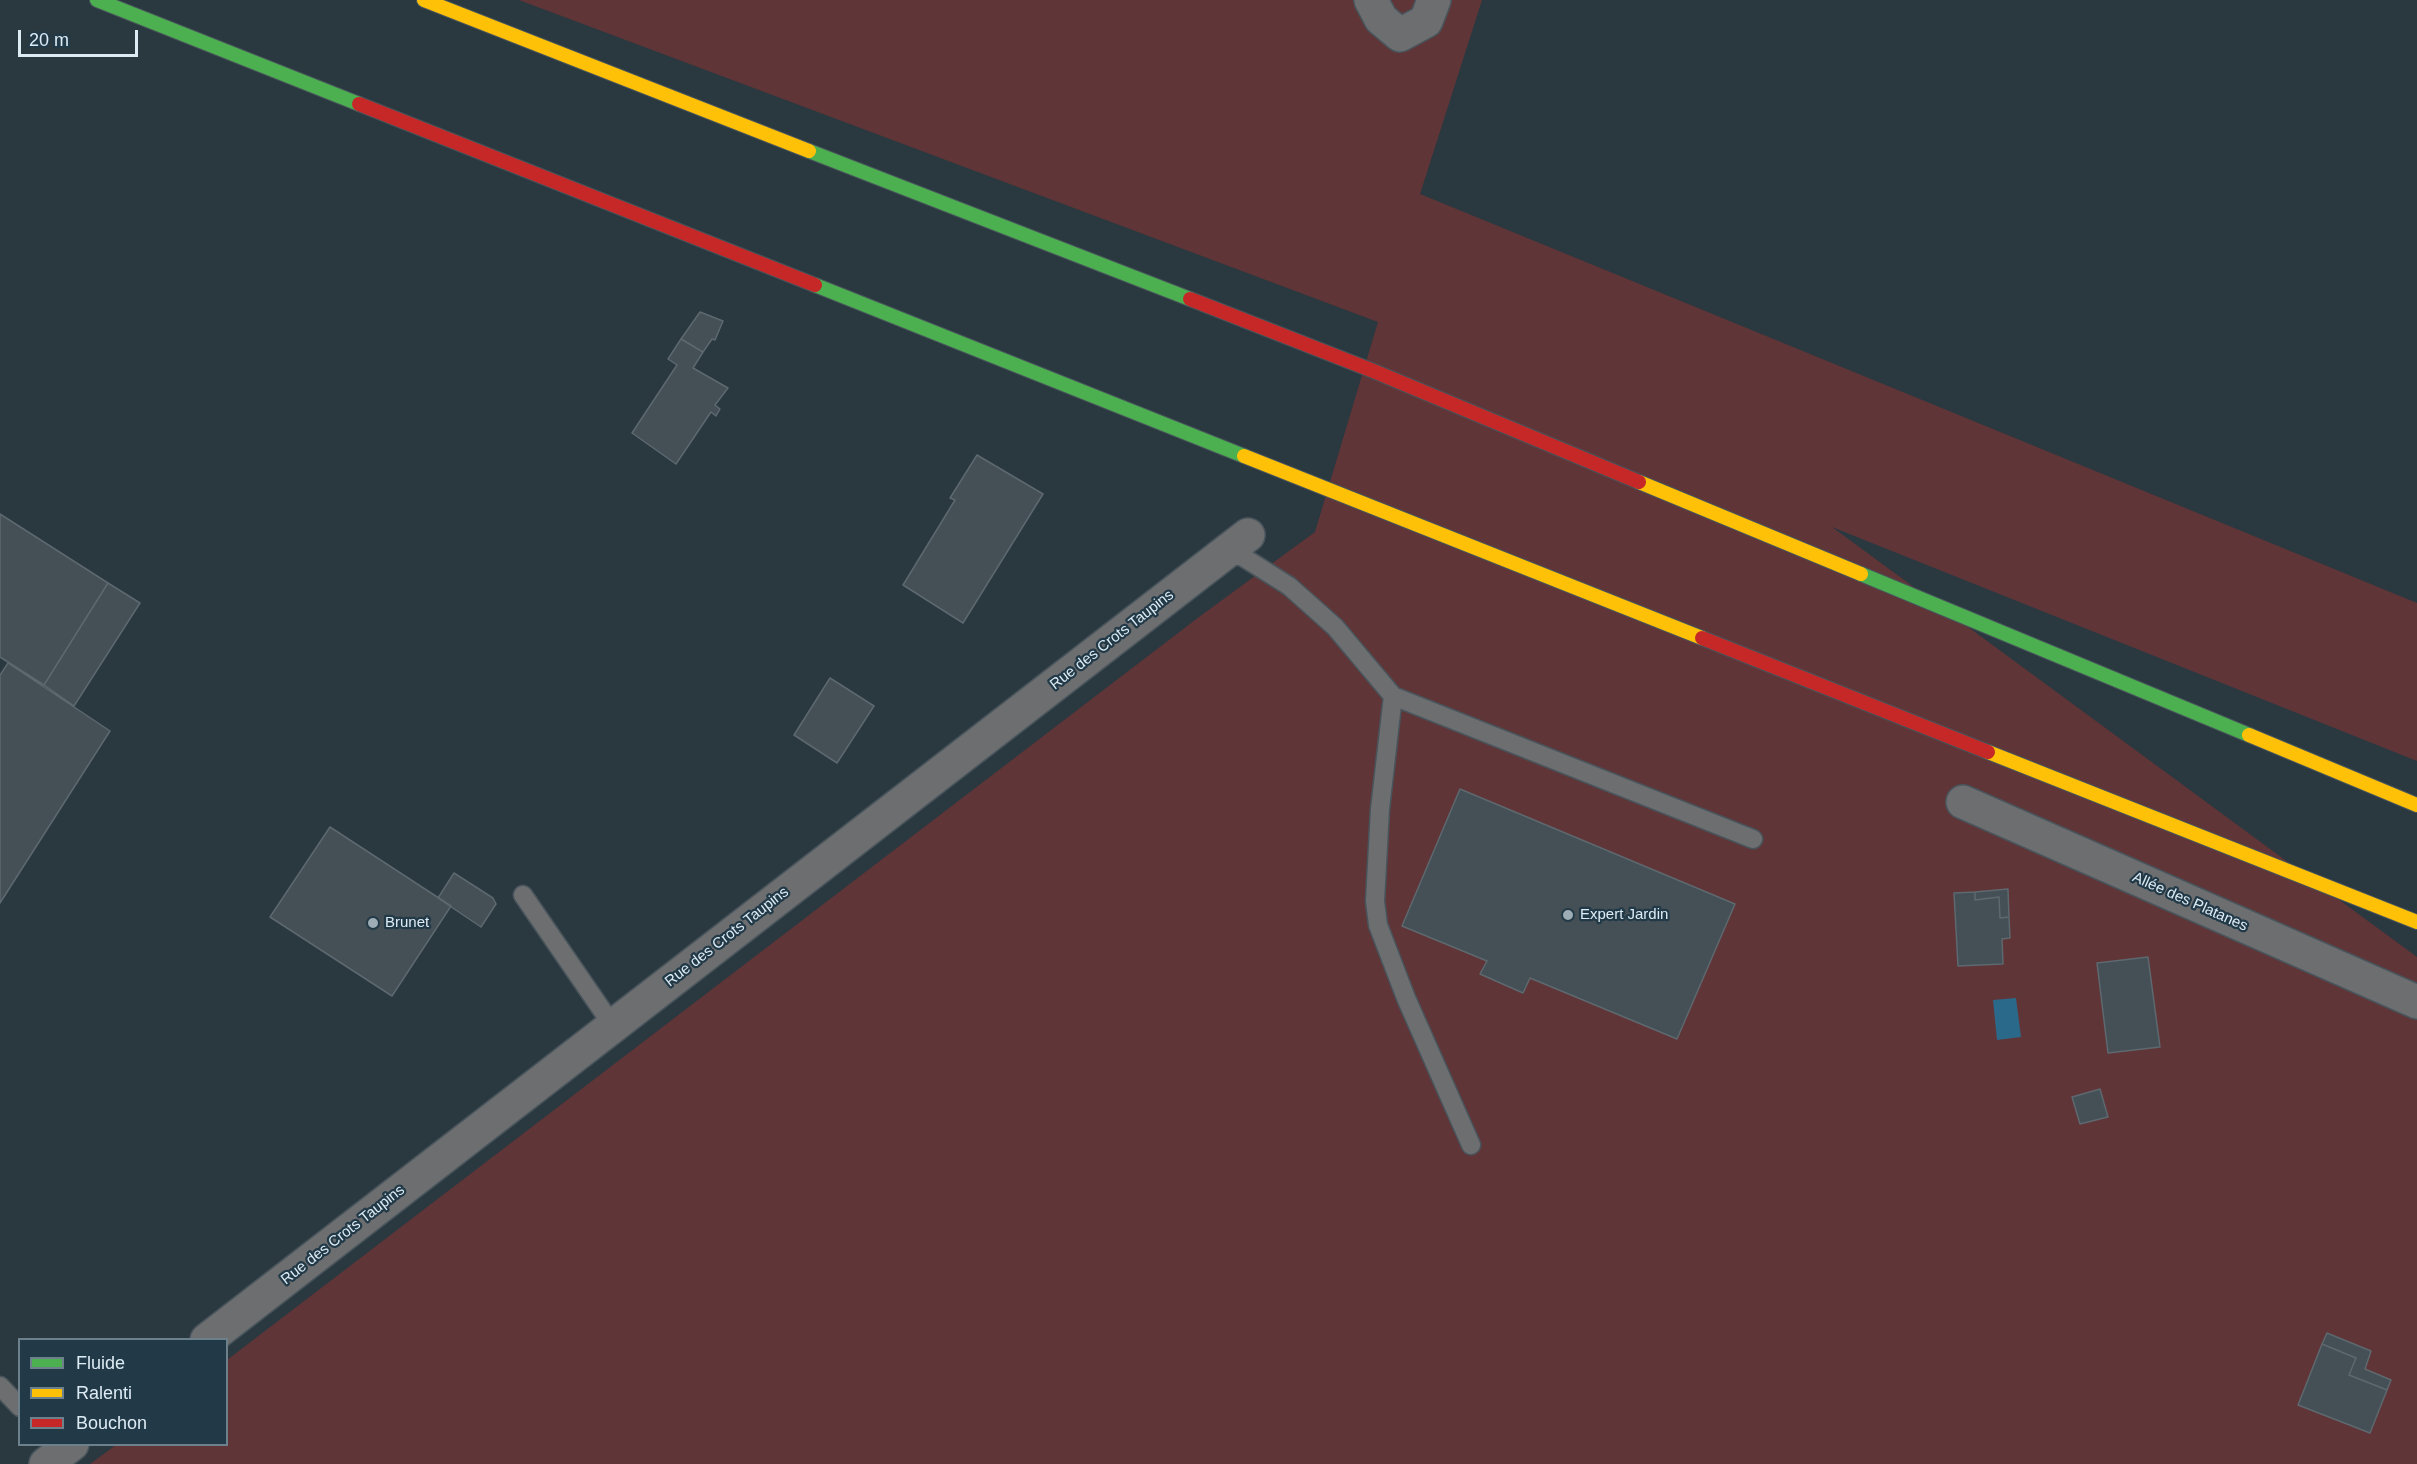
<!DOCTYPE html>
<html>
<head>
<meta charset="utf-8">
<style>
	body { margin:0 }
	#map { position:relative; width:2417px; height:1464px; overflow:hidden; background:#2a3840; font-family:Arial,sans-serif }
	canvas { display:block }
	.legend { position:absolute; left:18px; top:1338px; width:210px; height:108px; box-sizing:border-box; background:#223a48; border:2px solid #6d818d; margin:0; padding:8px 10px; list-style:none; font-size:18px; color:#ddebf4 }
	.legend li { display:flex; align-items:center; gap:12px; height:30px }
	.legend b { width:30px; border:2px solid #6d818d }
	.scale { position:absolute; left:18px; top:30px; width:120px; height:27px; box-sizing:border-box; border:3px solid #ddebf4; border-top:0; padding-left:8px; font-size:18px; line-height:21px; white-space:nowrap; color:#ddebf4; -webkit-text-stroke:4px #223a48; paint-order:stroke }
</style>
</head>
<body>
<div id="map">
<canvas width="2417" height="1464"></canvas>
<ul class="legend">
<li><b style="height:8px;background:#4caf50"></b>Fluide</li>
<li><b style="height:8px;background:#ffc107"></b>Ralenti</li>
<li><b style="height:8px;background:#c62828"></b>Bouchon</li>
</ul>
<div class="scale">20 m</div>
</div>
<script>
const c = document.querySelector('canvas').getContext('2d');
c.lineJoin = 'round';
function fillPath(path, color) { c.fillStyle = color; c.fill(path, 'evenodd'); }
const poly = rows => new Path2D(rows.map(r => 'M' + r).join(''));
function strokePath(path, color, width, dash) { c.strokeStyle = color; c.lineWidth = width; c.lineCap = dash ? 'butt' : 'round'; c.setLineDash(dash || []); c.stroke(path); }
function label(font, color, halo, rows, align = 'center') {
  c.font = font + ' Arial,sans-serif'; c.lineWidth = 4.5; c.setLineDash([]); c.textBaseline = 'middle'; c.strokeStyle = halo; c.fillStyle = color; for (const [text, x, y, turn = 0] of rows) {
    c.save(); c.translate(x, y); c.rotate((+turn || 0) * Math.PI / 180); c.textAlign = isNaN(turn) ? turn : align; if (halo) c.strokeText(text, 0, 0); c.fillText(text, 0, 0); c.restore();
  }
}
fillPath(poly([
	[519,0,1482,0,1420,194,2417,603,2417,761,1832,527,2417,957,2417,1464,90,1464,116,1445,226,1444,227,1360,1199,617,1315,532,1378,322]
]), '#603537');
fillPath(poly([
	[2016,998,2021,1037,1997,1040,1993,1000]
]), '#2b698a');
const building = poly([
	[700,312,723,321,715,340,712,339,703,352,681,339,700,312],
	[681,339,703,352,693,368,728,388,715,405,720,409,716,416,711,412,676,464,632,433,677,365,668,359,681,339],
	[977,455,1043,494,963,623,903,585,955,500,950,498,977,455],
	[0,514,108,583,44,685,0,657,0,514],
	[108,583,140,603,74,706,44,685,108,583],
	[8,663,110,731,0,903,0,675,8,663],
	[830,678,874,706,837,763,794,735,830,678],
	[1460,789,1735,904,1677,1039,1530,978,1523,993,1480,974,1487,961,1402,926,1460,789],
	[330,827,451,906,392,996,270,917,330,827],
	[454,873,493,898,496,904,481,927,438,898,454,873],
	[2008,889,2009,917,2000,918,1999,897,1975,900,1975,892,2008,889],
	[1975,892,1975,900,1999,897,2000,918,2009,917,2010,938,2002,939,2003,964,1958,966,1954,893,1975,892],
	[2148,957,2160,1047,2108,1053,2097,963,2148,957],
	[2100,1089,2108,1117,2080,1124,2072,1097,2100,1089],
	[2327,1333,2371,1351,2365,1369,2391,1380,2387,1390,2349,1375,2356,1358,2322,1344,2327,1333],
	[2322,1344,2356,1358,2349,1375,2387,1390,2370,1433,2298,1405,2322,1344]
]);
fillPath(building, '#455056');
strokePath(building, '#5d686f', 1.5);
const lane = poly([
	[1225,553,1243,557,1289,586,1335,627,1393,696,1753,839],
	[1393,696,1380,809,1375,901,1378,925,1406,998,1471,1145],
	[523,895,613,1026],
	[0,1386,20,1407]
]);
const street = poly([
	[1371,0,1381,19,1400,35,1426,21,1434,0],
	[1963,802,2417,1002],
	[207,1340,1248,535],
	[46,1464,72,1444]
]);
const fast = poly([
	[97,0,359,104],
	[809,151,1190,299],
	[815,285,1244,456],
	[1861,574,2249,735]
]);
const slow = poly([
	[424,0,809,151],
	[1244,456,1702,638],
	[1639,482,1861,574],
	[2249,735,2417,805],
	[1988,752,2417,922]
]);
const jam = poly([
	[359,104,815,285],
	[1190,299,1371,370,1639,482],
	[1702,638,1988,752]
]);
strokePath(lane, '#48545b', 21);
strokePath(street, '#48545b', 36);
strokePath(fast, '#48545b', 16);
strokePath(slow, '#48545b', 16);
strokePath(jam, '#48545b', 16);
strokePath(lane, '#6d6e70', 18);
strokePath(street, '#6d6e70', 33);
strokePath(fast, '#4caf50', 14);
strokePath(slow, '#ffc107', 14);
strokePath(jam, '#c62828', 14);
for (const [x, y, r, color] of [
	[1568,915,6,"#9eacb5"],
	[373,923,6,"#9eacb5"]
]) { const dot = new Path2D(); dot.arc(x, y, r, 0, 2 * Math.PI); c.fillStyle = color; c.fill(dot); strokePath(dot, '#223a48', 2); }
label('15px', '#ddebf4', '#223a48', [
	["Rue des Crots Taupins",1112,640,-38],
	["Allée des Platanes",2190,902,24],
	["Rue des Crots Taupins",727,937,-38],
	["Rue des Crots Taupins",343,1235,-38]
]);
label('15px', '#ddebf4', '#223a48', [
	["Expert Jardin",1580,915],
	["Brunet",385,923]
], 'left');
</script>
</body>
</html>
